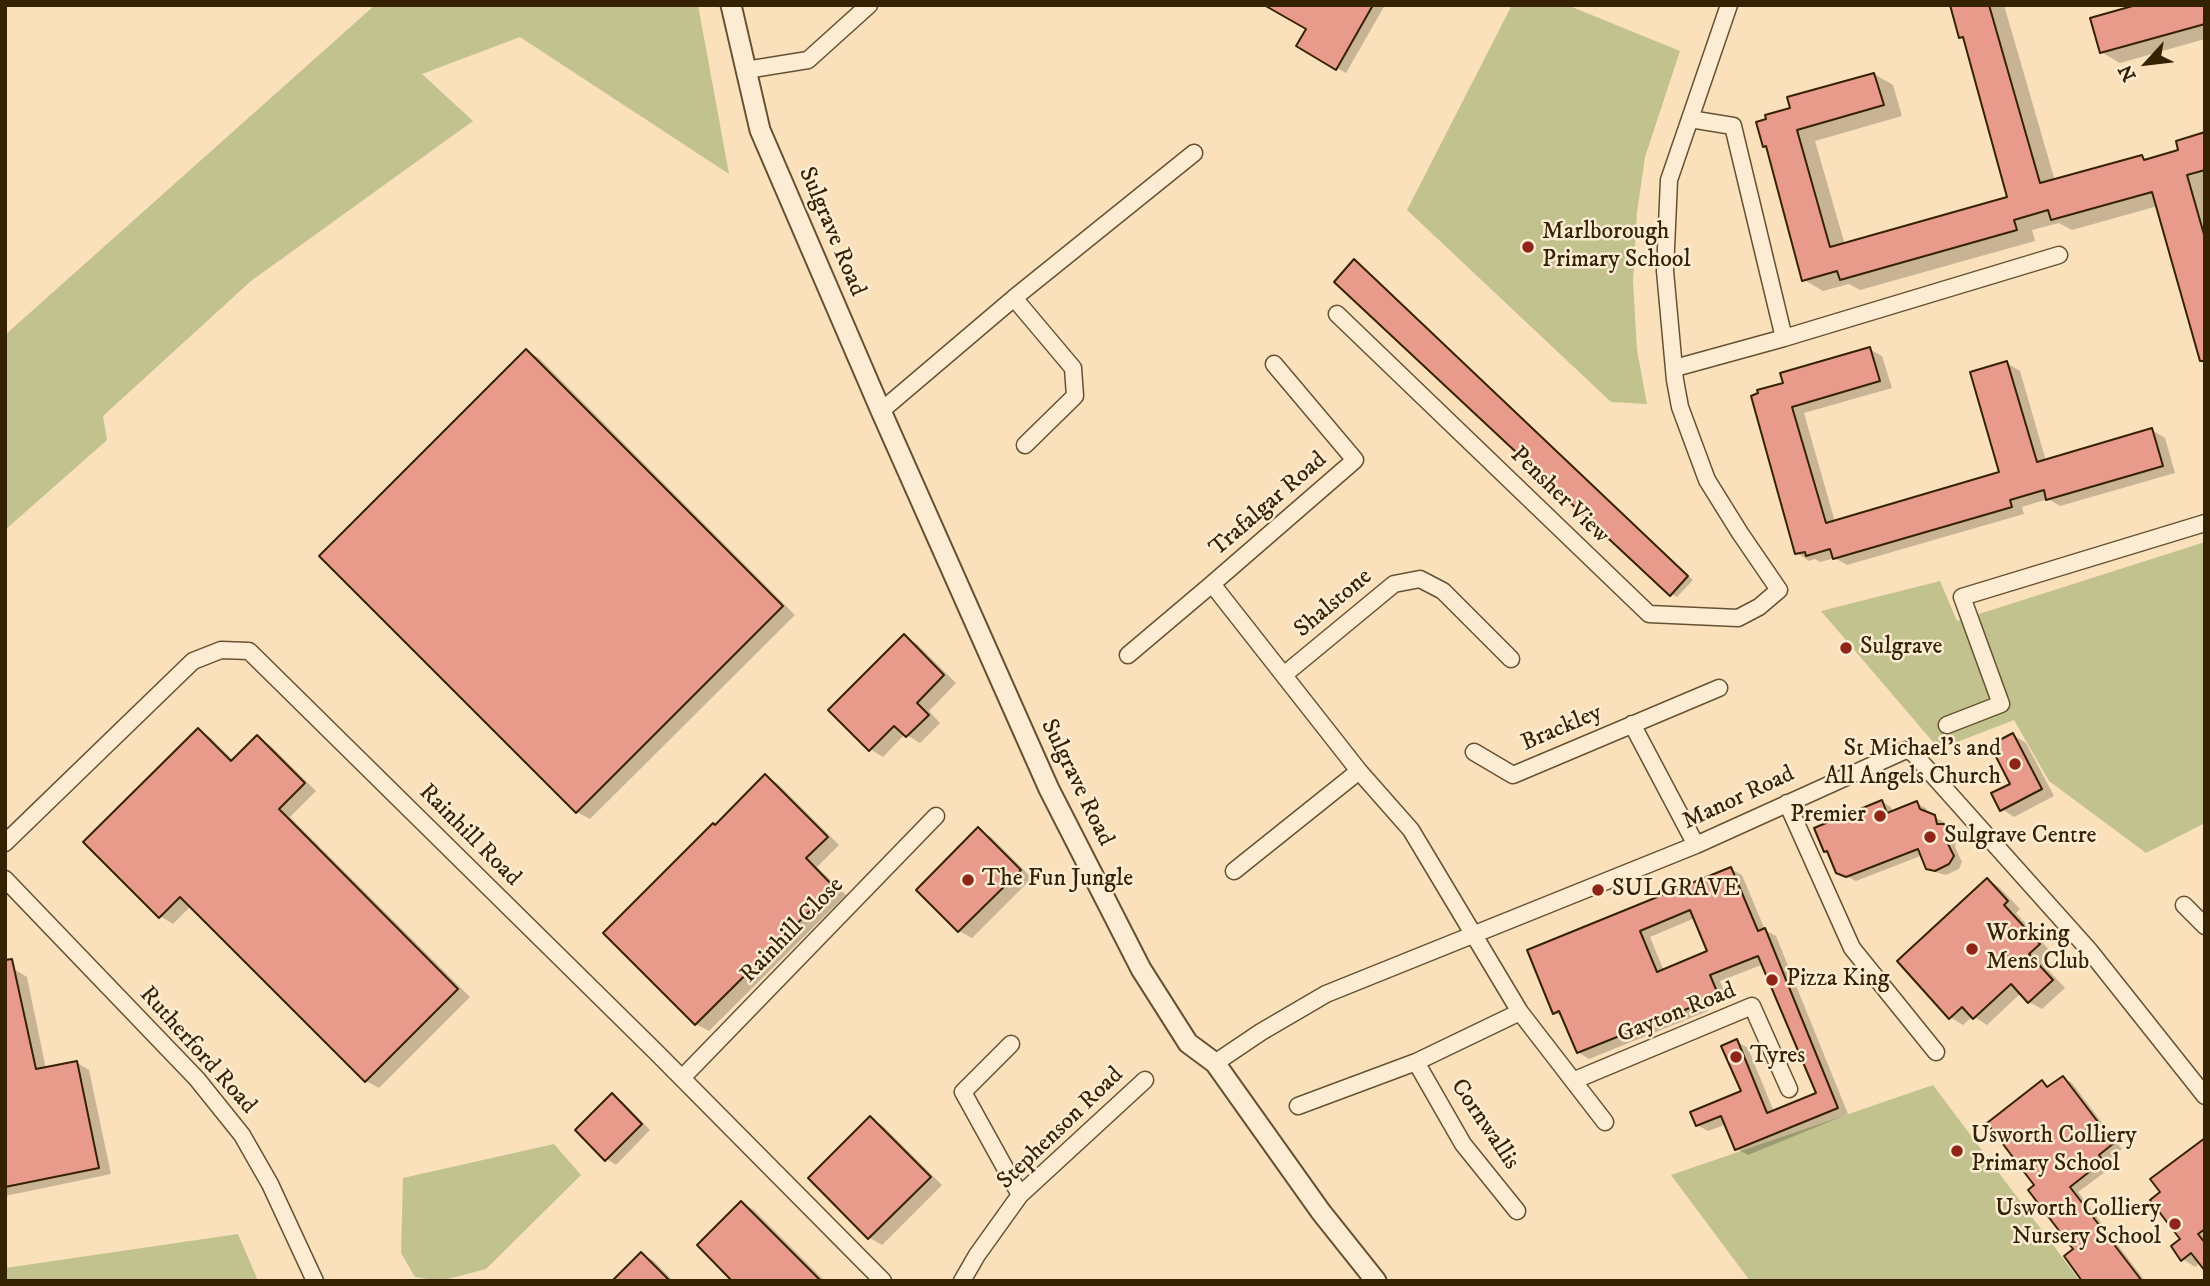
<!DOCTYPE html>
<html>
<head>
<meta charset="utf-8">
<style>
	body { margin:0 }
	#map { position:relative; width:2210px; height:1286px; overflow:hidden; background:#fae1bb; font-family:"IM FELL DW Pica",serif }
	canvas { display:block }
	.frame { position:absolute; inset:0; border:7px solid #352203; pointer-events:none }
	.north { position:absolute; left:2112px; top:28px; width:70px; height:70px; -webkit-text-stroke:5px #fcecd3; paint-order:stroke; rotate:243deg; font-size:19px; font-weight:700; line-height:28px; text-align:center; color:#352203 }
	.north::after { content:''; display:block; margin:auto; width:24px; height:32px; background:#352203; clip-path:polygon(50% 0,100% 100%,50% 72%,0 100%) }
</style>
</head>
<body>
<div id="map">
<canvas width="2210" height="1286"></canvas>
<div class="frame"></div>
<div class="north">N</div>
</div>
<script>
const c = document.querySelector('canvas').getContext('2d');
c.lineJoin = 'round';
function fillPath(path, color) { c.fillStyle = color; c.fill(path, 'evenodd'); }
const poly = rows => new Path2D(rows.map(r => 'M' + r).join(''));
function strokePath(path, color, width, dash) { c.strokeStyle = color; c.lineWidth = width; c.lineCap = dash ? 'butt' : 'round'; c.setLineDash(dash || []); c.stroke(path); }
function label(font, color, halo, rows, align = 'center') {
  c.font = font + ' "IM FELL DW Pica",serif'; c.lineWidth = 5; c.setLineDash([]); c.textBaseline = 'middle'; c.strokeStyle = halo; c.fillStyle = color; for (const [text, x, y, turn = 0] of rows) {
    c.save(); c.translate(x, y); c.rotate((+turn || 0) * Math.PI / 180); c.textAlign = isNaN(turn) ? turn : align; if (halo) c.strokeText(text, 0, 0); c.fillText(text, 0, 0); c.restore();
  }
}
fillPath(poly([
	[375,5,698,5,729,174,520,37,422,74,473,121,251,281,103,416,107,440,5,530,5,335],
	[1512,5,1567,5,1680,51,1645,157,1637,212,1633,281,1637,350,1647,404,1611,402,1407,210],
	[2205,542,2205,823,2146,853,2049,781,2014,720,1939,749,1821,611,1940,581,1957,621],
	[1933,1085,2080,1281,1750,1281,1671,1175],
	[554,1144,581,1175,486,1269,440,1281,415,1277,401,1253,403,1178],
	[238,1234,258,1281,5,1281,5,1268]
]), '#c1c28d');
fillPath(poly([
	[1268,5,1385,5,1346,73,1298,46,1308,28],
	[1952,5,2004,5,2055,181,2142,157,2149,161,2180,152,2205,134,2205,371,2158,206,2072,230,2059,223,2032,230,2035,241,1860,290,1849,284,1823,291,1804,280,1768,147,1764,146,1792,109,1874,74,1893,85,1902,116,1815,141,1845,245,2009,199,1965,39,1961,36],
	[2205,5,2205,39,2120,63,2101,52],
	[1355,261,1693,580,1677,597,1671,594],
	[1869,349,1882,356,1892,388,1804,413,1835,522,2001,473,2007,363,2020,371,2046,461,2152,430,2165,438,2175,473,2060,506,2048,499,2022,507,2024,514,1847,565,1835,558,1820,562,1815,559,1809,561,1797,553,1785,384],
	[526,351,539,358,795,615,590,819,577,812,322,556],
	[904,637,917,644,956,683,929,711,940,723,920,743,905,734,883,757,870,749],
	[198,730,210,737,234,761,257,738,270,745,316,791,290,817,470,997,379,1088,366,1081,191,906,173,924,160,916],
	[2013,735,2026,743,2054,796,2014,817,2002,809,2013,784],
	[766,776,778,784,839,845,817,867,846,895,709,1031,696,1024,605,933],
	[1882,802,1891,807,1893,813,1916,803,1926,808,1928,814,1944,822,1945,827,1954,832,1957,839,1955,847,1962,862,1959,869,1946,875,1938,873,1928,868,1923,855,1856,881,1838,872,1831,854,1825,851],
	[978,830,991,837,1032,878,972,938,959,931,918,890],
	[1731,869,1742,875,1765,930,1776,936,1848,1114,1748,1155,1737,1149,1727,1124,1708,1131,1697,1125,1743,1092,1736,1041,1748,1048,1774,1112,1818,1094,1764,964,1720,981,1728,1000,1707,1009,1708,1011,1589,1059,1578,1052,1564,1017,1555,1013,1530,951],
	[1695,918,1709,952,1664,971,1650,937],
	[1988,880,2000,888,2020,909,2016,913,2051,952,2041,962,2065,988,2042,1009,2029,1002,2021,993,1987,1025,1973,1016,1963,1025,1950,1017],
	[14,969,27,977,46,1069,76,1062,89,1070,111,1174,5,1196,5,971],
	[2063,1078,2072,1083,2122,1149,2107,1161,2112,1167,2078,1192,2145,1281,2085,1281,2075,1250,2037,1185,2042,1082,2051,1087],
	[612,1095,622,1101,650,1130,616,1165,607,1159],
	[870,1118,883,1126,942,1185,882,1245,870,1238,810,1178],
	[2205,1140,2205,1264,2201,1262,2195,1267,2183,1259,2183,1240,2162,1193],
	[742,1203,754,1210,825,1281,734,1281],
	[641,1254,654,1261,673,1281,615,1281]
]), '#0003');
const building = poly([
	[1264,5,1373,5,1336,70,1296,46,1306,29,1264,5],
	[1950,5,1989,5,2040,183,2142,155,2144,160,2178,150,2176,141,2205,132,2205,170,2187,175,2205,238,2205,361,2200,361,2152,192,2051,220,2048,210,2014,220,2017,230,1840,280,1837,271,1802,281,1766,146,1763,147,1756,122,1766,119,1765,115,1790,108,1787,97,1874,73,1884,105,1797,130,1830,247,2007,197,1963,37,1959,38,1950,5],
	[2136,5,2205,5,2205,24,2100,53,2090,18,2136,5],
	[1354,259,1688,576,1670,596,1334,282,1354,259],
	[1870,347,1880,381,1792,407,1826,523,1999,472,1970,372,2007,361,2037,462,2152,428,2163,466,2046,500,2044,490,2010,500,2012,507,1833,559,1830,549,1806,556,1805,552,1795,554,1751,396,1758,393,1757,390,1783,383,1780,373,1870,347],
	[526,349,783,606,576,813,319,556,526,349],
	[904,634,944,675,917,703,929,715,906,737,894,726,869,751,828,710,904,634],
	[198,728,231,761,257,735,305,783,279,809,458,989,365,1082,180,897,159,918,83,842,198,728],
	[2013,733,2042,789,2000,811,1991,793,2010,784,1990,745,2013,733],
	[765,774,828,837,806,858,834,887,695,1025,603,933,713,823,715,825,765,774],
	[1882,800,1887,813,1917,801,1920,809,1935,815,1937,824,1944,824,1949,833,1946,840,1954,856,1949,864,1935,871,1926,869,1918,849,1846,877,1836,873,1827,851,1824,852,1814,828,1882,800],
	[978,827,1021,870,958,932,916,890,978,827],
	[1731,867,1758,931,1765,928,1838,1108,1735,1150,1721,1116,1696,1126,1690,1112,1741,1091,1721,1046,1737,1039,1767,1113,1816,1093,1758,956,1710,975,1718,994,1697,1002,1697,1005,1577,1053,1559,1011,1553,1014,1527,950,1731,867],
	[1690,910,1707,951,1657,972,1640,931,1690,910],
	[1987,878,2008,901,2004,905,2040,944,2029,954,2053,980,2028,1003,2011,984,1973,1019,1962,1007,1949,1019,1897,961,1987,878],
	[12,959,36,1069,77,1061,99,1168,5,1187,5,960,12,959],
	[2063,1076,2114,1143,2099,1155,2103,1161,2070,1187,2142,1281,2082,1281,2064,1256,2073,1249,2028,1190,2034,1185,1987,1123,2042,1080,2047,1087,2063,1076],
	[612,1093,642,1124,605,1161,575,1130,612,1093],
	[870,1116,931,1177,868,1239,808,1178,870,1116],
	[2205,1138,2205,1229,2198,1234,2205,1243,2205,1271,2191,1253,2181,1261,2171,1246,2180,1239,2150,1200,2160,1192,2150,1179,2205,1138],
	[741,1201,821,1281,732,1281,697,1245,741,1201],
	[641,1252,670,1281,612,1281,641,1252]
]);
fillPath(building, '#e99b8b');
strokePath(building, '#352203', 2);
const minor = poly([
	[746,70,808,60,869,5],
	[1690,119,1733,126,1784,338],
	[1014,298,1073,368,1075,396,1025,445],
	[1337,314,1649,614,1738,618,1759,607,1779,590,1740,533,1707,480,1680,407,1675,380,1665,271,1669,180,1729,5],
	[1274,364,1355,460,1212,584,1359,771,1411,830,1520,1012,1605,1122],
	[1675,368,1784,338,2059,255],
	[881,411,1014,298,1194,153],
	[1128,655,1212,584],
	[1285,674,1394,584,1420,579,1443,591,1511,659],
	[1632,724,1696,845],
	[1947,725,2001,704,1962,597,2205,523],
	[1474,752,1513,775,1719,688],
	[1787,803,1852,948,1936,1052],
	[5,843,193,661,221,650,249,651,656,1052,883,1281],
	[1234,871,1359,771],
	[5,879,197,1079,242,1135,270,1184,315,1281],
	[2184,905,2205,926],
	[1011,1044,963,1092,1020,1195],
	[1416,1062,1463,1144,1517,1211],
	[1215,1063,1261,1032,1326,994,1696,845,1906,750,1913,753,2089,950,2205,1096],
	[682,1078,936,816],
	[1575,1080,1752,1006,1789,1089],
	[1298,1106,1416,1062,1520,1012],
	[962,1281,977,1255,1020,1195,1145,1080]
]);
const tertiary = poly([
	[731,5,760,130,881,411,1049,789,1141,969,1188,1043,1215,1063,1321,1212,1376,1281]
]);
strokePath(minor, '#665231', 19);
strokePath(tertiary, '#665231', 23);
strokePath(minor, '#fcecd3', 16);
strokePath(tertiary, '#fcecd3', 19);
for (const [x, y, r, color] of [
	[1528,247,7,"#8f2418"],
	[1846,648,7,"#8f2418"],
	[2015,764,7,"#8f2418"],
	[1880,816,7,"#8f2418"],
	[1930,837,7,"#8f2418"],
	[968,880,7,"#8f2418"],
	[1598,890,7,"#8f2418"],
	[1972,949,7,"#8f2418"],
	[1772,980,7,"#8f2418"],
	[1736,1057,7,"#8f2418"],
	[1957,1151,7,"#8f2418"],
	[2175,1224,7,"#8f2418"]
]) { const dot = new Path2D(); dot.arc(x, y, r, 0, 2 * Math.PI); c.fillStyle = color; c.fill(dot); strokePath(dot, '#fcecd3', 2.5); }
label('24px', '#352203', '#fcecd3', [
	["Sulgrave Road",831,232,67],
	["Pensher View",1559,496,44],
	["Trafalgar Road",1269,505,-41],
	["Shalstone",1334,604,-40],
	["Brackley",1562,729,-23],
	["Sulgrave Road",1076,783,64],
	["Manor Road",1739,799,-25],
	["Rainhill Road",469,836,45],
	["Rainhill Close",793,931,-46],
	["Gayton Road",1677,1014,-22],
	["Rutherford Road",197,1051,48],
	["Cornwallis",1484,1125,56],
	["Stephenson Road",1061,1129,-44]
]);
label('24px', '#352203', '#fcecd3', [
	["Marlborough",1542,233],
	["Primary School",1542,261],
	["Sulgrave",1860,648],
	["St Michael's and",2001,750,"right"],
	["All Angels Church",2001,778,"right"],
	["Premier",1866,816,"right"],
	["Sulgrave Centre",1944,837],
	["The Fun Jungle",982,880],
	["SULGRAVE",1612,890],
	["Working",1986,935],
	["Mens Club",1986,963],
	["Pizza King",1786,980],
	["Tyres",1750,1057],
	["Usworth Colliery",1971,1137],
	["Primary School",1971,1165],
	["Usworth Colliery",2161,1210,"right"],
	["Nursery School",2161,1238,"right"]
], 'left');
</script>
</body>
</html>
